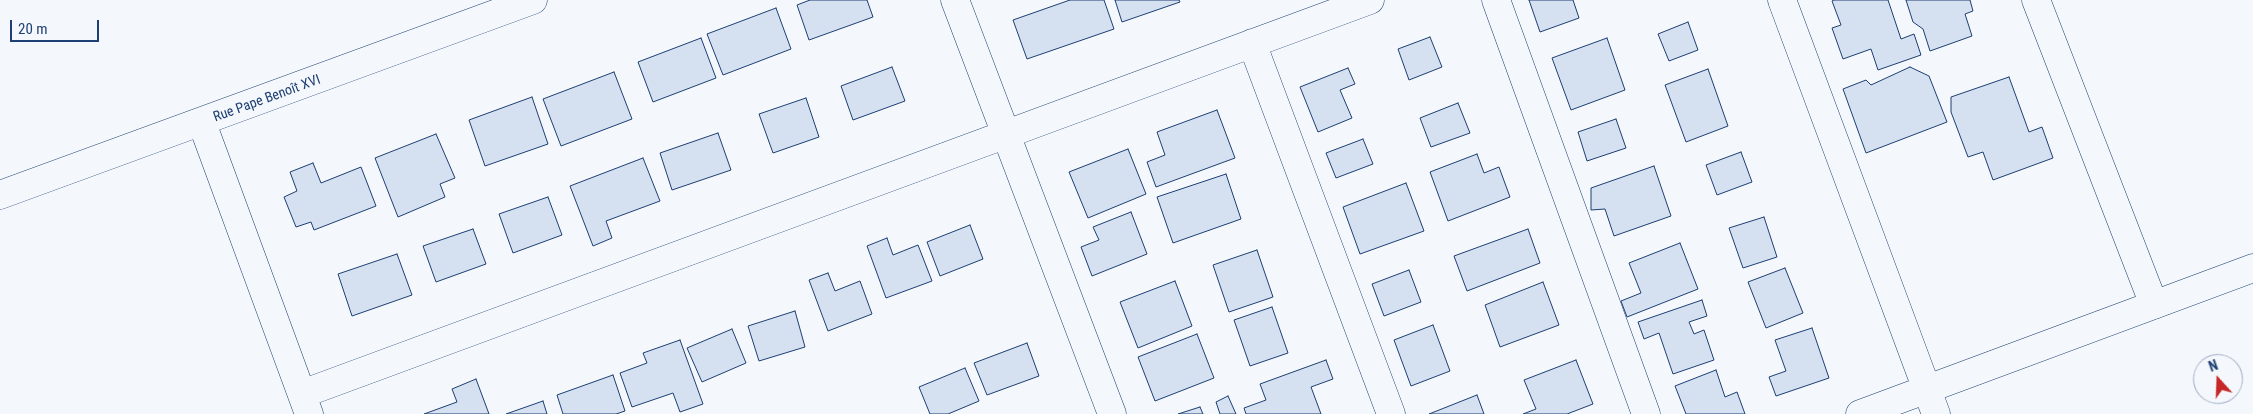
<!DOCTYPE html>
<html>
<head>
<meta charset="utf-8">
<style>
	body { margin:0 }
	#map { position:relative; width:2253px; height:414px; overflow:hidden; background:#f4f7fb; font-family:"Roboto Condensed",sans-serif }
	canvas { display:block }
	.north { position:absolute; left:2193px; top:354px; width:50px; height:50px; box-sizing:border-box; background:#f4f7fb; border:1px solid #9eadc5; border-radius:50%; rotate:340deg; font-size:14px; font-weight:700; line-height:20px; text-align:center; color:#1d3f73 }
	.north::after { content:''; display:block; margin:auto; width:18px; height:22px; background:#c62828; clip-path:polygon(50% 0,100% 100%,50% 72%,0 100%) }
	.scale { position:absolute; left:10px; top:20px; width:89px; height:22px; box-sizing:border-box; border:2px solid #1d3f73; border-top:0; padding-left:6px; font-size:15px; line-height:18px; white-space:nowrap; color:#1d3f73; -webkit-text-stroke:4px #f4f7fb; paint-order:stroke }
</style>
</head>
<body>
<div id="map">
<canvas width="2253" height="414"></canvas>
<div class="north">N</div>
<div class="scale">20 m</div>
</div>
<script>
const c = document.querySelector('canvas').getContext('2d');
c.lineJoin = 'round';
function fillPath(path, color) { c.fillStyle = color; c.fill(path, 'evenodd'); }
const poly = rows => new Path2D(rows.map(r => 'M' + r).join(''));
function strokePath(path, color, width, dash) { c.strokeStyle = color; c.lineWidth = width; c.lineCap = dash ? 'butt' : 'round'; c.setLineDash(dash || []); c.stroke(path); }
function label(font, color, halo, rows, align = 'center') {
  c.font = font + ' "Roboto Condensed",sans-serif'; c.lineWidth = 4; c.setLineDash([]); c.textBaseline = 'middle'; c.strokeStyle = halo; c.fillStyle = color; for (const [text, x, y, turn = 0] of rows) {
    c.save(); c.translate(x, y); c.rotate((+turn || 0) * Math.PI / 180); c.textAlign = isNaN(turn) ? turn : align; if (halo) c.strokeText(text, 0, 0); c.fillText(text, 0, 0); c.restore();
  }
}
const building = poly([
	[810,0,867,0,873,17,809,40,797,5,810,0],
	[1070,0,1104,0,1114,29,1027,59,1013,20,1070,0],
	[1115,0,1179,0,1180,2,1122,22,1115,0],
	[1529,0,1573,0,1579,18,1540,32,1529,0],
	[1834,0,1888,0,1901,39,1914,34,1921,55,1878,70,1871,49,1843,59,1832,28,1841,25,1832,1,1834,0],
	[1906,0,1970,0,1973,11,1965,14,1972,36,1930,51,1923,29,1913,22,1906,0],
	[776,8,791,49,723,75,707,34,776,8],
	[1688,22,1698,50,1669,61,1658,34,1688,22],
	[1430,37,1442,67,1409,80,1398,49,1430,37],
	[701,38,716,78,653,102,638,62,701,38],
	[1607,38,1625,90,1571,110,1552,58,1607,38],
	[892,67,905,101,853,120,841,86,892,67],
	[1910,67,1929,76,1947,122,1866,153,1843,89,1866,80,1871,85,1910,67],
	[1348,68,1355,84,1340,90,1352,118,1318,132,1300,87,1348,68],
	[1708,69,1728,126,1686,142,1665,85,1708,69],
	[614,72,632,119,561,146,543,99,614,72],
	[2009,77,2029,132,2042,127,2053,158,1993,180,1983,152,1968,157,1951,112,1951,97,2009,77],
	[532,97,548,144,485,166,469,120,532,97],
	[806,98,819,137,773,153,759,114,806,98],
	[1458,103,1470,133,1431,147,1420,118,1458,103],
	[1217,110,1235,158,1156,187,1147,162,1165,155,1157,132,1217,110],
	[1616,119,1626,148,1587,161,1578,132,1616,119],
	[718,133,731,170,672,190,660,153,718,133],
	[436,134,455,178,440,184,445,197,398,217,375,158,436,134],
	[1363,139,1373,164,1336,178,1326,153,1363,139],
	[1128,149,1146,194,1088,218,1069,172,1128,149],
	[1741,152,1752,182,1717,195,1706,165,1741,152],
	[1477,154,1484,173,1499,167,1510,197,1448,221,1430,172,1477,154],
	[643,158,660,201,606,221,612,238,593,246,570,186,643,158],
	[313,163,321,183,361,167,376,206,314,230,311,222,296,227,284,197,297,191,290,172,313,163],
	[1654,166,1671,216,1614,236,1605,209,1591,210,1591,188,1654,166],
	[1226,174,1241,219,1173,243,1157,197,1226,174],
	[1406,183,1424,231,1360,254,1343,207,1406,183],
	[548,197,562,235,513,253,499,214,548,197],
	[1131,212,1147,254,1092,276,1081,247,1099,240,1093,227,1131,212],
	[1764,217,1777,257,1743,268,1729,228,1764,217],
	[970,225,983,259,940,276,927,242,970,225],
	[473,229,486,264,436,282,423,246,473,229],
	[1528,229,1540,263,1467,291,1454,256,1528,229],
	[887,238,893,255,918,245,932,281,886,298,867,246,887,238],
	[1680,243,1698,289,1627,317,1621,301,1641,293,1629,263,1680,243],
	[1257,250,1273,297,1229,312,1213,265,1257,250],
	[397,254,412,295,352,316,338,274,397,254],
	[1785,268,1803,313,1766,328,1748,282,1785,268],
	[1409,270,1421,302,1384,316,1372,284,1409,270],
	[828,273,835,291,860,281,872,314,828,331,809,280,828,273],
	[1175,281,1192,326,1138,348,1120,302,1175,281],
	[1543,282,1559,325,1500,347,1485,305,1543,282],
	[1702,300,1707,316,1689,322,1694,334,1704,330,1714,360,1673,374,1659,333,1644,339,1638,322,1702,300],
	[1272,307,1288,353,1250,366,1234,320,1272,307],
	[795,311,805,347,759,361,748,326,795,311],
	[1433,325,1450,371,1411,386,1394,340,1433,325],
	[1812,328,1829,378,1776,396,1769,377,1786,371,1775,340,1812,328],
	[732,329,746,363,702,382,687,348,732,329],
	[1197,334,1214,378,1155,401,1138,357,1197,334],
	[680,340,703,404,680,412,673,393,632,407,620,373,647,363,643,353,680,340],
	[1027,343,1039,376,987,395,974,363,1027,343],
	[1326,360,1333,379,1311,387,1321,414,1246,414,1244,408,1266,400,1260,384,1326,360],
	[1576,360,1593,404,1567,414,1523,414,1536,409,1524,380,1576,360],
	[965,368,979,401,948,414,930,414,919,387,965,368],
	[1716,370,1725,397,1737,392,1745,414,1686,414,1675,386,1716,370],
	[613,375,625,411,616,414,563,414,557,395,613,375],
	[476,379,489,414,424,414,457,402,452,389,476,379],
	[1477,395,1484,414,1429,414,1477,395],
	[1228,396,1236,414,1220,414,1216,402,1228,396],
	[543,401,547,414,506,414,543,401],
	[1200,407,1203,414,1178,414,1200,407]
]);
fillPath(building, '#d5e0f0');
strokePath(building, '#1d3f73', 1);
const minor = poly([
	[955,0,1112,414],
	[1496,0,1646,414],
	[1782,0,1936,414],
	[2036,0,2154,305],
	[1252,43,1391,414],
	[202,123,309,414],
	[0,195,533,0],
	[302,394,1370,0],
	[1860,414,2253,268]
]);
strokePath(minor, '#1d3f73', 29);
strokePath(minor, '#f4f7fb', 28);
label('14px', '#1d3f73', '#f4f7fb', [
	["Rue Pape Benoît XVI",267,99,-20]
]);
</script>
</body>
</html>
